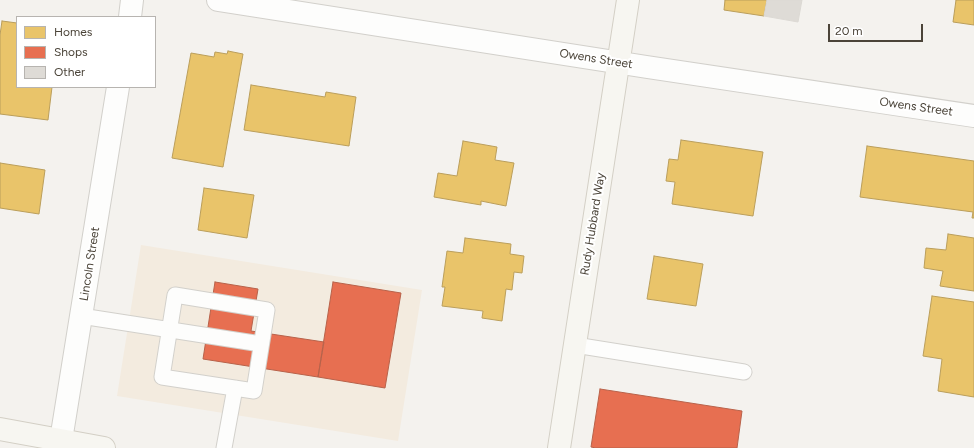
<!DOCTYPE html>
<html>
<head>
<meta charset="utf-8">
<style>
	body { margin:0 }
	#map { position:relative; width:974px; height:448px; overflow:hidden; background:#f4f2ee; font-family:Figtree,sans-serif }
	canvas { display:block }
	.legend { position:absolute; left:16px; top:16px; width:140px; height:72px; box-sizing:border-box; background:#fff; border:1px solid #b7b4b0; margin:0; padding:5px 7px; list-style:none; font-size:12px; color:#4b4439 }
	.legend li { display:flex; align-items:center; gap:8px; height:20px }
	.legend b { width:20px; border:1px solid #b7b4b0 }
	.scale { position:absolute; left:828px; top:24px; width:95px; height:18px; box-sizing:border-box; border:2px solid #4b4439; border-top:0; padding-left:5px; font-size:12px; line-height:14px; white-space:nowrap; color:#4b4439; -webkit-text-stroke:3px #fff; paint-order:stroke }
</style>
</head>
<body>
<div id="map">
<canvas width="974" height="448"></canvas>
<ul class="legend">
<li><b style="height:11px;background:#e9c46a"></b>Homes</li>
<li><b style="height:11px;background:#e76f51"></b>Shops</li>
<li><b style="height:11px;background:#dedbd6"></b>Other</li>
</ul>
<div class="scale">20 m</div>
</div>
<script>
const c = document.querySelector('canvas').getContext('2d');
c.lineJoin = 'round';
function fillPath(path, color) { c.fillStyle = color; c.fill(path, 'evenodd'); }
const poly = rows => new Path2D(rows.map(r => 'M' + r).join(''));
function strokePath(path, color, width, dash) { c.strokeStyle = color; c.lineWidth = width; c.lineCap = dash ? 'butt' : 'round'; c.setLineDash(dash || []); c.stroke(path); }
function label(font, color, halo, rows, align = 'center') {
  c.font = font + ' Figtree,sans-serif'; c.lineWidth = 4; c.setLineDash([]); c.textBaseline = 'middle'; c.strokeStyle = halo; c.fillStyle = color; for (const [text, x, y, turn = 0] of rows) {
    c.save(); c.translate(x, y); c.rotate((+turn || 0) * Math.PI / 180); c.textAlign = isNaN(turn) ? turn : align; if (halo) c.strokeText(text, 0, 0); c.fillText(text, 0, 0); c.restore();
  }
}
fillPath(poly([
	[141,245,422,290,398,441,117,396]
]), '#f3ebdf');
const homes = poly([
	[725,0,767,0,764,16,724,10,725,0],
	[956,0,974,0,974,25,953,22,956,0],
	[2,21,17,23,17,87,52,87,48,120,0,114,0,35,2,21],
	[228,51,243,54,223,167,172,158,191,53,214,57,215,52,227,54,228,51],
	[251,85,325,97,326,92,356,97,349,146,244,130,251,85],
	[681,140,763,152,753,216,672,204,675,182,666,181,669,159,678,160,681,140],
	[463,141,497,147,495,160,514,163,506,206,481,201,481,205,434,197,438,173,457,176,463,141],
	[867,146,974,161,974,218,972,218,973,212,860,197,867,146],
	[0,163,45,170,39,214,0,208,0,163],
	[204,188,254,195,247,238,198,230,204,188],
	[948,234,974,238,974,291,940,286,943,271,924,268,926,248,946,250,948,234],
	[465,238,511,244,510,254,524,256,522,273,514,272,512,290,506,289,502,321,482,318,483,311,442,306,445,287,442,287,447,251,463,253,465,238],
	[654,256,703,264,696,306,647,299,654,256],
	[932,296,974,302,974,397,938,391,942,359,923,356,932,296]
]);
fillPath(homes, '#e9c46a');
strokePath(homes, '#ba9e5b', 1);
const shops = poly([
	[215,282,258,289,251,331,324,342,318,377,203,359,215,282],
	[333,282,401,293,385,388,318,377,333,282],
	[600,389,742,411,737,448,596,448,591,447,600,389]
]);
fillPath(shops, '#e76f51');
strokePath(shops, '#b8624a', 1);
const building = poly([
	[767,0,802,0,798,22,764,16,767,0]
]);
fillPath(building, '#dedbd6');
strokePath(building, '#dcd9d4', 1);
const lane = poly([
	[175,295,267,310,254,391,162,377,175,295],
	[81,316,261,344],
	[575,345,744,372],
	[224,448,235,388]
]);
const street = poly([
	[218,0,647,67,974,116],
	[130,17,132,0],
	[61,440,118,87]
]);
const secondary = poly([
	[0,429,104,448],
	[559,448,628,0]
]);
strokePath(lane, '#d2d0cb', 17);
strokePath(street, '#d2d0cb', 24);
strokePath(secondary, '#d3cfc5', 24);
strokePath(lane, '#fdfdfc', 15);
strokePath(street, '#fdfdfc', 22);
strokePath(secondary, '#f7f6f1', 22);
label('12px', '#4b4439', '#fff', [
	["Owens Street",596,59,9],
	["Owens Street",916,107,8],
	["Rudy Hubbard Way",593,224,-81],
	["Lincoln Street",90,264,-81]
]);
</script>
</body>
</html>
